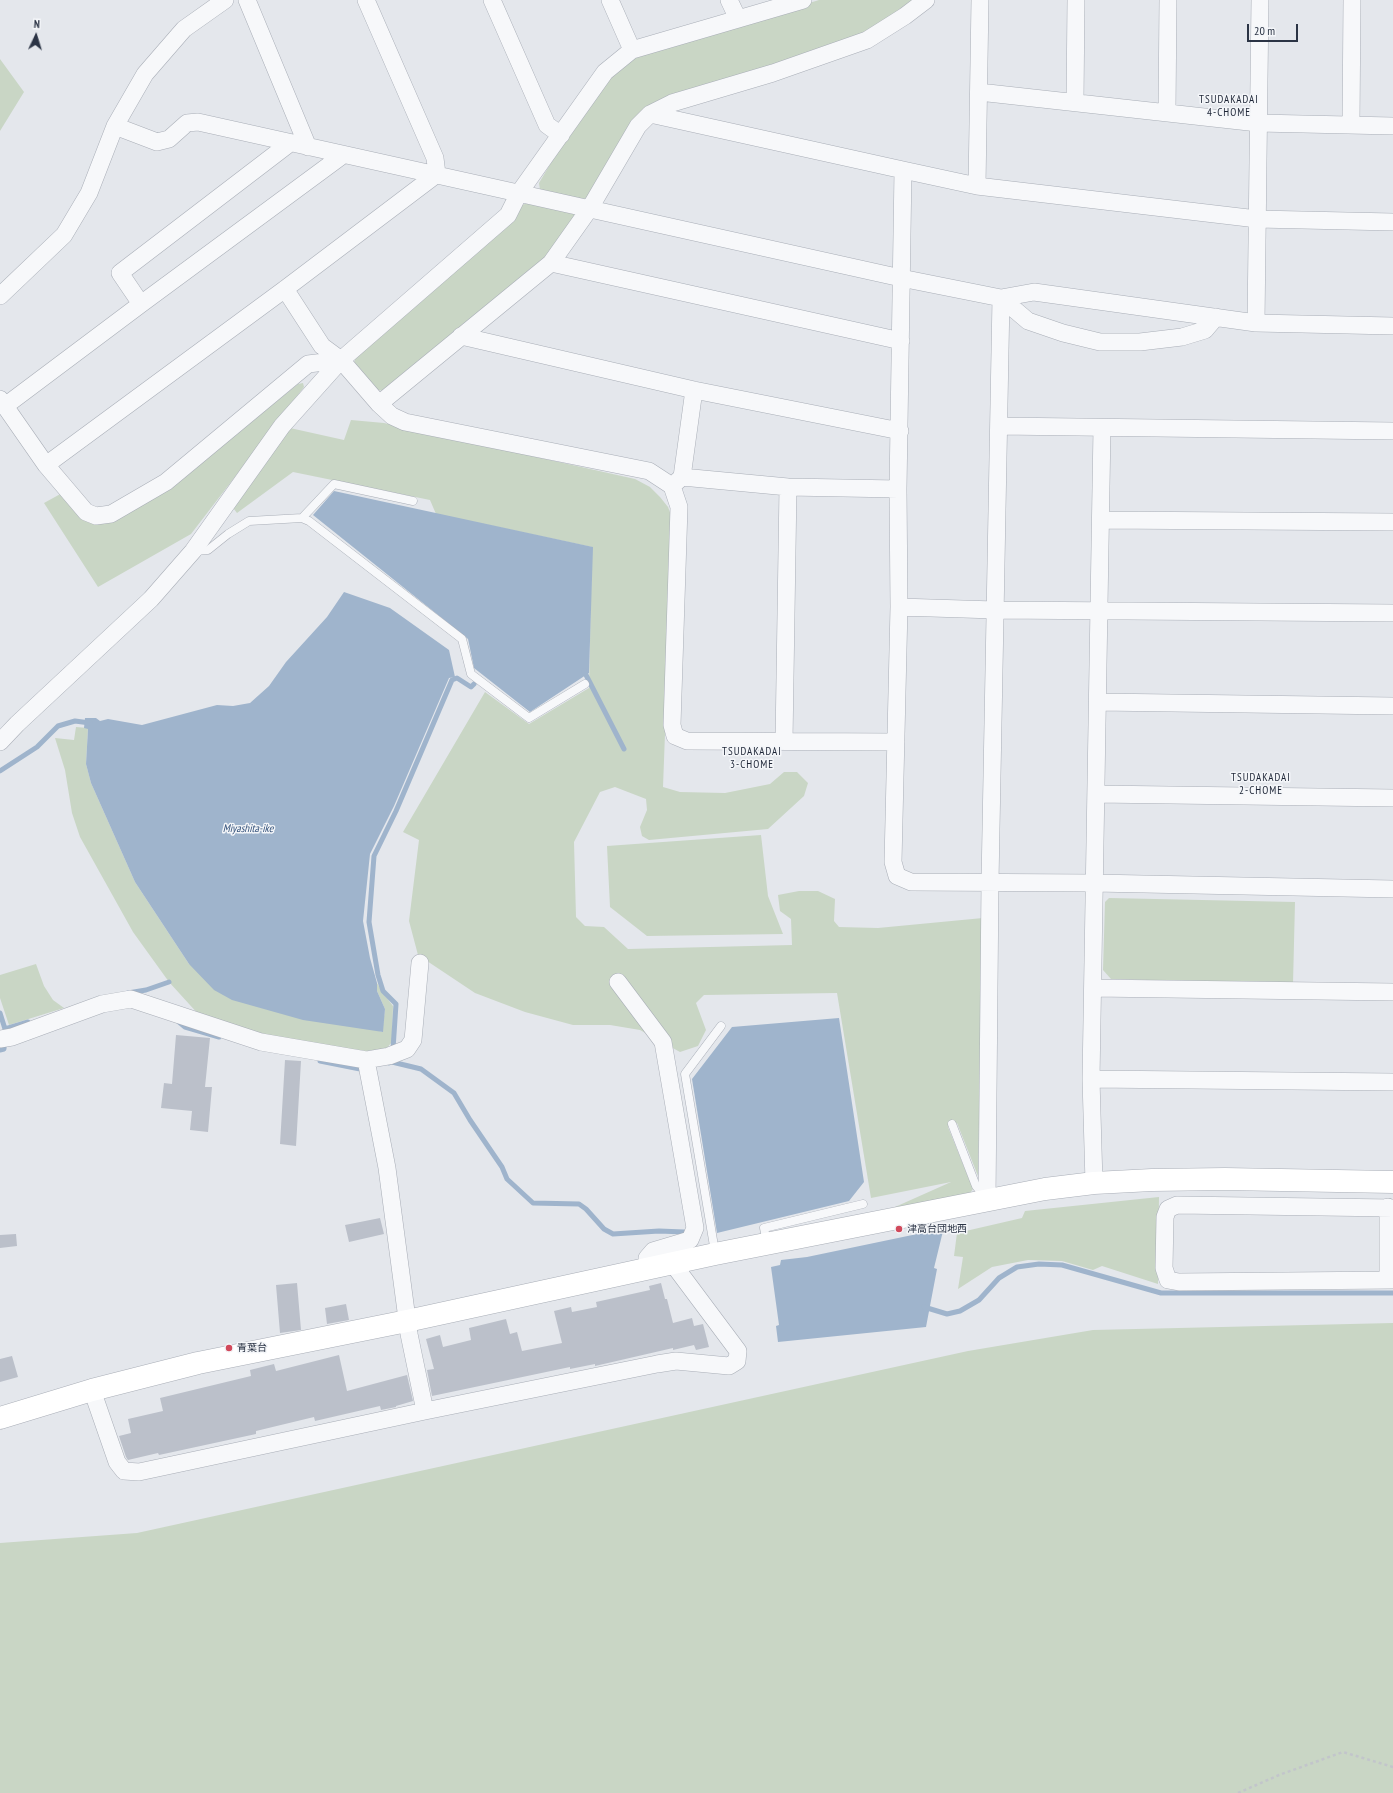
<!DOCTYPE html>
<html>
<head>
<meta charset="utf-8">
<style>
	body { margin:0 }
	#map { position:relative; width:1393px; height:1793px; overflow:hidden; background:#e4e7ec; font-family:"PT Sans Narrow",sans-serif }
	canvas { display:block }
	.north { position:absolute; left:16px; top:16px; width:40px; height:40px; -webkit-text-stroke:3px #f4f6f9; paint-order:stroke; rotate:4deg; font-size:11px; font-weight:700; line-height:16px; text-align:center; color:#2b3445 }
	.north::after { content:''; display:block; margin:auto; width:14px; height:18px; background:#2b3445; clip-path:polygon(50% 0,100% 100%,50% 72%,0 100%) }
	.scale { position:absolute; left:1247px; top:24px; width:51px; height:18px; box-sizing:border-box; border:2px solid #2b3445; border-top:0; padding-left:5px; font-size:12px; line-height:14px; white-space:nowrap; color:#2b3445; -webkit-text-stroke:3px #f4f6f9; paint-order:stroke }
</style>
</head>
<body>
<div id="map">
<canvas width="1393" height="1793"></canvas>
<div class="north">N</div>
<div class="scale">20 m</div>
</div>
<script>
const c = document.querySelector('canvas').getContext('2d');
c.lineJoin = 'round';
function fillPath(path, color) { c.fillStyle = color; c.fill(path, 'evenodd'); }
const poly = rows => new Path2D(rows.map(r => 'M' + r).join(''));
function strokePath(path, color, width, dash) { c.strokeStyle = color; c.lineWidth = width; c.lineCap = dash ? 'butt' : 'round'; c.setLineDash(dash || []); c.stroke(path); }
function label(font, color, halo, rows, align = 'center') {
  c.font = font + ' "PT Sans Narrow","Noto Sans JP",sans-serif'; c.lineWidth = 3; c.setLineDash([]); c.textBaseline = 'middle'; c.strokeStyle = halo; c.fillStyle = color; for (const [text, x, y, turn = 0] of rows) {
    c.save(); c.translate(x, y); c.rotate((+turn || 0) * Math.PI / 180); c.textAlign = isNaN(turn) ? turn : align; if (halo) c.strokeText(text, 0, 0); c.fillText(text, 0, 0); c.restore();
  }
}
fillPath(poly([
	[819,0,918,0,864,36,670,97,591,195,584,199,540,190,539,183,565,139,608,77,635,57],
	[0,59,24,92,0,131],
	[531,202,574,213,578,220,547,261,387,391,378,390,354,363,356,356,519,206],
	[303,383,304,387,191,534,98,587,44,503,64,492,86,519,169,487,298,384],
	[351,420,384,423,635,479,650,487,660,497,668,507,673,520,663,787,680,792,725,793,770,784,784,772,797,772,808,783,804,796,768,829,649,840,642,836,640,827,647,810,646,799,615,787,600,792,574,842,576,917,585,926,604,927,628,949,792,945,791,919,780,911,778,895,799,891,818,891,835,899,834,921,839,927,878,928,983,918,978,1176,957,1123,948,1127,973,1189,970,1193,886,1211,951,1182,871,1198,837,993,704,995,696,1003,706,1030,698,1046,680,1052,640,1030,610,1025,573,1025,525,1012,475,993,418,955,409,921,419,840,403,832,485,692,529,724,589,688,592,547,436,514,430,500,293,472,237,513,230,504,290,428,344,440],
	[76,727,88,728,86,764,91,783,135,882,189,964,382,1032,385,1009,377,991,377,983,383,993,393,1006,392,1042,386,1049,366,1051,263,1037,200,1016,169,982,133,932,80,837,72,813,65,770,55,738,74,740],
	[761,835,768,896,783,934,647,936,610,907,607,846],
	[1109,898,1295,902,1293,984,1111,979,1103,970,1105,902],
	[36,964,44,986,53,1000,64,1008,9,1025,0,998,0,975],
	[1159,1197,1158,1284,1102,1266,1093,1270,1062,1261,1028,1260,992,1267,958,1289,963,1257,954,1256,957,1233,1022,1218,1025,1211],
	[1393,1323,1393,1793,0,1793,0,1543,137,1533,968,1351,1093,1330]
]), '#c9d6c5');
fillPath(poly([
	[334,491,593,547,589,673,530,712,474,668,468,639,313,515],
	[344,592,390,608,449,650,455,677,449,678,394,806,370,854,363,921,370,958,377,983,377,991,385,1009,383,1032,303,1020,232,1000,214,990,189,964,135,882,91,783,86,764,88,729,84,728,85,718,96,718,100,721,108,719,142,725,217,705,233,706,250,703,269,686,286,662,327,617],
	[839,1018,864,1182,849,1201,717,1233,692,1079,732,1027],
	[943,1231,934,1268,937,1269,926,1327,778,1342,776,1326,779,1325,771,1267,780,1265,781,1260,807,1257,922,1233]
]), '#9fb4cc');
strokePath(poly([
	[584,671,624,749],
	[0,771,37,747,58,726,75,721,90,723],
	[128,993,146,990,169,982],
	[0,1013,5,1029],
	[179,1022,185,1027,219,1037],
	[393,1049,396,1004,383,991,378,975,369,922,374,856,396,811,452,680,457,678,471,687,474,684],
	[0,1050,4,1049,5,1029,28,1022],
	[320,1061,360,1069,366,1068],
	[389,1063,392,1062,421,1069,454,1093,470,1120,502,1167,507,1179,533,1203,579,1204,586,1209,604,1229,613,1234,659,1231,684,1232],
	[924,1307,947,1314,960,1311,979,1300,999,1278,1017,1267,1039,1264,1062,1265,1161,1293,1393,1293]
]), '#9fb4cc', 5);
fillPath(poly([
	[176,1035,210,1038,205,1087,212,1087,208,1132,190,1130,192,1111,161,1108,164,1083,172,1084],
	[285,1060,301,1061,296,1146,280,1144],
	[380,1218,384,1234,349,1242,345,1225],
	[16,1234,17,1246,0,1248,0,1235],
	[297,1283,301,1330,280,1333,276,1285],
	[661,1283,665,1299,667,1299,673,1323,692,1318,694,1326,703,1324,709,1347,696,1350,694,1345,673,1350,673,1348,595,1366,595,1364,570,1369,570,1367,432,1396,427,1370,434,1369,426,1339,440,1335,443,1347,471,1340,469,1328,506,1319,510,1334,517,1332,522,1351,562,1343,554,1311,571,1307,572,1312,597,1307,596,1302,650,1290,649,1286],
	[346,1304,349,1320,327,1324,325,1308],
	[339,1355,347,1391,407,1375,413,1401,396,1406,396,1407,381,1410,380,1406,315,1421,314,1417,256,1431,256,1434,159,1455,158,1453,128,1460,126,1457,119,1436,131,1433,128,1419,163,1411,160,1398,251,1376,250,1370,274,1364,276,1371],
	[12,1356,18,1377,0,1382,0,1359]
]), '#bbc0ca');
const lane = poly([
	[302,518,334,484,413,501],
	[194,551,208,550,228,534,249,521,302,518,309,521,462,639,471,674,529,718,585,684],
	[952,1124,976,1186,984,1196],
	[767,1243,764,1228,863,1204],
	[715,1252,685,1074,721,1026]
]);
const street = poly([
	[247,0,308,147],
	[492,0,547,125,561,135],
	[610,0,632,50],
	[729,0,738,19],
	[980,0,977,186,903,170,898,489,899,607,893,862,897,876,911,882,1094,883,1393,889],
	[979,92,1258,123,1393,126],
	[1075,102,1076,0],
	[1167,112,1168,0],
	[650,114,903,170],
	[1351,125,1352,0],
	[115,126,157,142,169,139,187,123,198,122,901,278,1001,298,1034,292,1256,323,1393,326],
	[977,186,1257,219,1393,222],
	[551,263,901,341],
	[285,289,322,346,341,360,379,404,392,416,405,422,649,471,672,486,679,507,672,725,675,736,687,741,896,742],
	[0,296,64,235,89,193,115,126,145,74,184,29,225,0],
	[1001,298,1028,321,1063,333,1100,342,1140,342,1182,337,1205,330,1216,317],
	[141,304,120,273,290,143],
	[1256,323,1260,0],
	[461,336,694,390,900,431],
	[0,399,46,465,86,512,96,516,111,514,166,482,308,364,341,360],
	[379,404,551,263,590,208,638,126,650,114,672,103,773,73,867,40,905,16,926,0],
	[5,406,141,304,343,155],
	[999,426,1393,431],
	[46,465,285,289,437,174,435,158,366,0],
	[682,477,694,390],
	[672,486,682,477,788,487,898,489],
	[1101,520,1393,522],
	[899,607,995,610,1393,613],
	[1098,702,1393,706],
	[784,741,788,487],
	[0,742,17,724,151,599,193,551,282,426,341,360,508,215,519,193,605,72,632,50,803,0],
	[1096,794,1393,798],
	[618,982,663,1042,695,1228,690,1240,653,1251,647,1258,648,1269],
	[1093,988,1393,992],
	[0,1039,12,1037,102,1004,131,999,261,1042,366,1060,387,1168,409,1334,425,1411],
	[366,1060,389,1056,407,1049,413,1040,420,963],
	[1091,1079,1393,1082],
	[1094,1183,1091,1079,1102,428],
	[987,1200,990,882,1001,298],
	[1393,1208,1177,1205,1168,1209,1165,1217,1164,1268,1168,1280,1179,1282,1393,1280],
	[1388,1280,1388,1207],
	[92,1390,117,1462,124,1471,139,1472,425,1411,657,1364,676,1361,729,1366,737,1361,738,1351,673,1264]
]);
const secondary = poly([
	[0,1418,92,1390,198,1363,407,1321,715,1254,1045,1189,1094,1183,1152,1180,1225,1179,1393,1182]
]);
strokePath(lane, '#a9aeb7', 9);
strokePath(street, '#a9aeb7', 18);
strokePath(secondary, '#a9aeb7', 23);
strokePath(poly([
	[1238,1793,1279,1775,1343,1752,1393,1767]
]), '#c2c5cb', 2.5, [3, 3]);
strokePath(lane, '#f7f8fa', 8);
strokePath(street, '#f7f8fa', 17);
strokePath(secondary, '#fff', 22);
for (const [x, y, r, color] of [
	[899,1229,4,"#d1495b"],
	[229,1348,4,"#d1495b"]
]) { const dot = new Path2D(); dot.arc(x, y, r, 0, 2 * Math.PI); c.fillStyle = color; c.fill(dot); strokePath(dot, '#f4f6f9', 1.5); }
label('10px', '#2b3445', '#f4f6f9', [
	["津高台団地西",907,1229],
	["青葉台",237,1348]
], 'left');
c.letterSpacing = '1px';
label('11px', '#1d2536', '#f4f6f9', [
	["TSUDAKADAI",1229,100],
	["4-CHOME",1229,113],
	["TSUDAKADAI",752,752],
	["3-CHOME",752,765],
	["TSUDAKADAI",1261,778],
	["2-CHOME",1261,791]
]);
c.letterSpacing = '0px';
label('italic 11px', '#34527a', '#f4f6f9', [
	["Miyashita-ike",248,829]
]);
</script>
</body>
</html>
